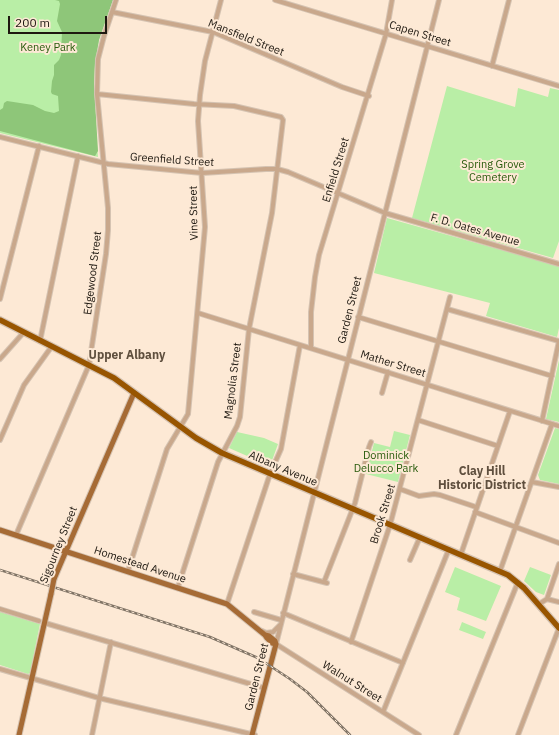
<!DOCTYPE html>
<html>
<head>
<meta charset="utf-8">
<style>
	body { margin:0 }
	#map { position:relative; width:559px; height:735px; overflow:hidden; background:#fde9d5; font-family:"IBM Plex Sans",sans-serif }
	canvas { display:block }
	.scale { position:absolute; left:8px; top:16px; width:99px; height:18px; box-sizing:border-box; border:2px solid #1e1810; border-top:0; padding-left:5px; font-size:12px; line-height:14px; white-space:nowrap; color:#1e1810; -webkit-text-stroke:3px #fde9d5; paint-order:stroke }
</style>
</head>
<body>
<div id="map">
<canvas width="559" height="735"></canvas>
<div class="scale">200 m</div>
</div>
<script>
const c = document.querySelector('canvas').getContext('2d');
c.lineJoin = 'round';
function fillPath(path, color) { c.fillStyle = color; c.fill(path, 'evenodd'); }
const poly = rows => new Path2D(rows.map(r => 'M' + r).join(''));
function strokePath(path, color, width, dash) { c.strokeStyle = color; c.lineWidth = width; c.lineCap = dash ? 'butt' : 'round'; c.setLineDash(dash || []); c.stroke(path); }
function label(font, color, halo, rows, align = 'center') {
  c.font = font + ' "IBM Plex Sans",sans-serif'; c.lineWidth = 4; c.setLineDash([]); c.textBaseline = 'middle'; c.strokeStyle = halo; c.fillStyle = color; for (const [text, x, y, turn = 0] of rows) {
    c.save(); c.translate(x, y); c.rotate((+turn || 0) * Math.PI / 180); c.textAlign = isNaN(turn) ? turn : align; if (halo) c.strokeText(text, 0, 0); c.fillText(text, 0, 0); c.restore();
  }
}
fillPath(poly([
	[0,0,112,0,100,34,94,69,93,94,98,157,0,133],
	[447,86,515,107,518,88,548,97,550,88,559,90,559,241,553,258,412,218],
	[387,218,559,266,559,328,557,337,486,316,490,303,374,273],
	[559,360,559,422,546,419],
	[555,428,559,429,559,484,540,480,538,475],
	[394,431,410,435,398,482,366,474,374,443,390,447],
	[237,432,264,438,278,444,270,466,229,448],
	[455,567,501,586,486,621,457,610,460,598,445,592],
	[530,567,551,575,544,595,536,592,524,581],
	[0,612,40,624,30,673,28,674,0,665],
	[462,622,486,632,483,639,459,630]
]), '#b9eea6');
fillPath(poly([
	[55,0,113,0,99,40,95,62,94,84,98,151,95,156,0,131,0,110,3,108,4,103,7,101,33,105,45,111,54,113,59,111,58,96,52,94,51,92,52,81,54,75,54,65,59,60,61,55,62,32,57,21,60,4,59,1]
]), '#8ec679');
const minor = poly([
	[275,0,559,86],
	[112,12,213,32,342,87,369,96],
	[492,66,509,0],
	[97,94,194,104,234,106,281,117,283,120,272,213,249,329,240,417,237,426,218,462,178,587],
	[0,137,108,164,202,173,266,169,277,169,288,172,385,213,559,264],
	[0,299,39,146],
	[447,309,559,341],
	[198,313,559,426],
	[358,317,552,376],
	[40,341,78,156],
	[311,348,311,312,315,277,319,255,386,34,392,0],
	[0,359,24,332],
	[382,393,388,372],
	[418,420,498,446],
	[542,421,559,341],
	[0,440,24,385,52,346],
	[532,482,559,487],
	[400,489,419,496,434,494,440,495,476,507],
	[475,512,559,543],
	[16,535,89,365,106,254,108,230,108,208,97,94,98,59,104,36,116,0],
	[461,554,510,411],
	[410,560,420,537],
	[128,571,167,449,188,414,205,227,198,121,200,95,205,61,221,0],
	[500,571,552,424],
	[293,574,327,583],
	[324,582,355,503,369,447,371,442],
	[547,599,559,564],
	[227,604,270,474,281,449,300,345],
	[539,604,547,599,559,602],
	[0,609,39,621],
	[254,612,281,620],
	[283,613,403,663],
	[45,623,264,688],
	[262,631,266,633,273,632,280,625],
	[351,642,390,525,450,297],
	[0,669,99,698,255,735],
	[383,712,449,549],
	[92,735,111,642],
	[419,735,276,644,439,0],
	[456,735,518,582],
	[518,735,559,628]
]);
const major = poly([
	[0,530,227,604,265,635,269,636,275,641,276,644],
	[54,579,134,393],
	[265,635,267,638,272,643,276,644],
	[19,735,51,594],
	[252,735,276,644]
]);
const highway = poly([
	[0,320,114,378,196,438,222,453,508,575,524,588,559,628]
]);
strokePath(minor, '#d5c3b2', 6);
strokePath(major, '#d5c3b2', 7);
strokePath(highway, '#d5c3b2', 8);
strokePath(minor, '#c9a88c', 4);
strokePath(major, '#a66b35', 5);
strokePath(highway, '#985500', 5.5);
const rail = poly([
	[0,570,210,637,258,658,290,679,307,692,350,735]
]);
strokePath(rail, '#807466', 2.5);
strokePath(rail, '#fde9d5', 1, [3]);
const majorBridge = poly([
	[51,594,54,579]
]);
strokePath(majorBridge, '#d5c3b2', 7, []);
strokePath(majorBridge, '#a66b35', 5);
label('11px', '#1e1810', '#fde9d5', [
	["Capen Street",420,34,17],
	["Mansfield Street",246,38,22],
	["Greenfield Street",172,160,4],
	["Enfield Street",336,170,-73],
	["Vine Street",194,213,-91],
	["F. D. Oates Avenue",475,230,16],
	["Edgewood Street",93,273,-83],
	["Garden Street",350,310,-76],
	["Mather Street",393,364,17],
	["Magnolia Street",233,381,-83],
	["Albany Avenue",283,469,23],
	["Brook Street",383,514,-73],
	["Sigourney Street",59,545,-68],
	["Homestead Avenue",140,565,18],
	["Garden Street",257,677,-76],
	["Walnut Street",352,682,32]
]);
label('11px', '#275a0b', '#fde9d5', [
	["Keney Park",48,48],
	["Spring Grove",493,165],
	["Cemetery",493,178],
	["Dominick",386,456],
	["Delucco Park",386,469]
]);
label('bold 12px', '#5f4f3e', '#fde9d5', [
	["Upper Albany",127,356],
	["Clay Hill",482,472],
	["Historic District",482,486]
]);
</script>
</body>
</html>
